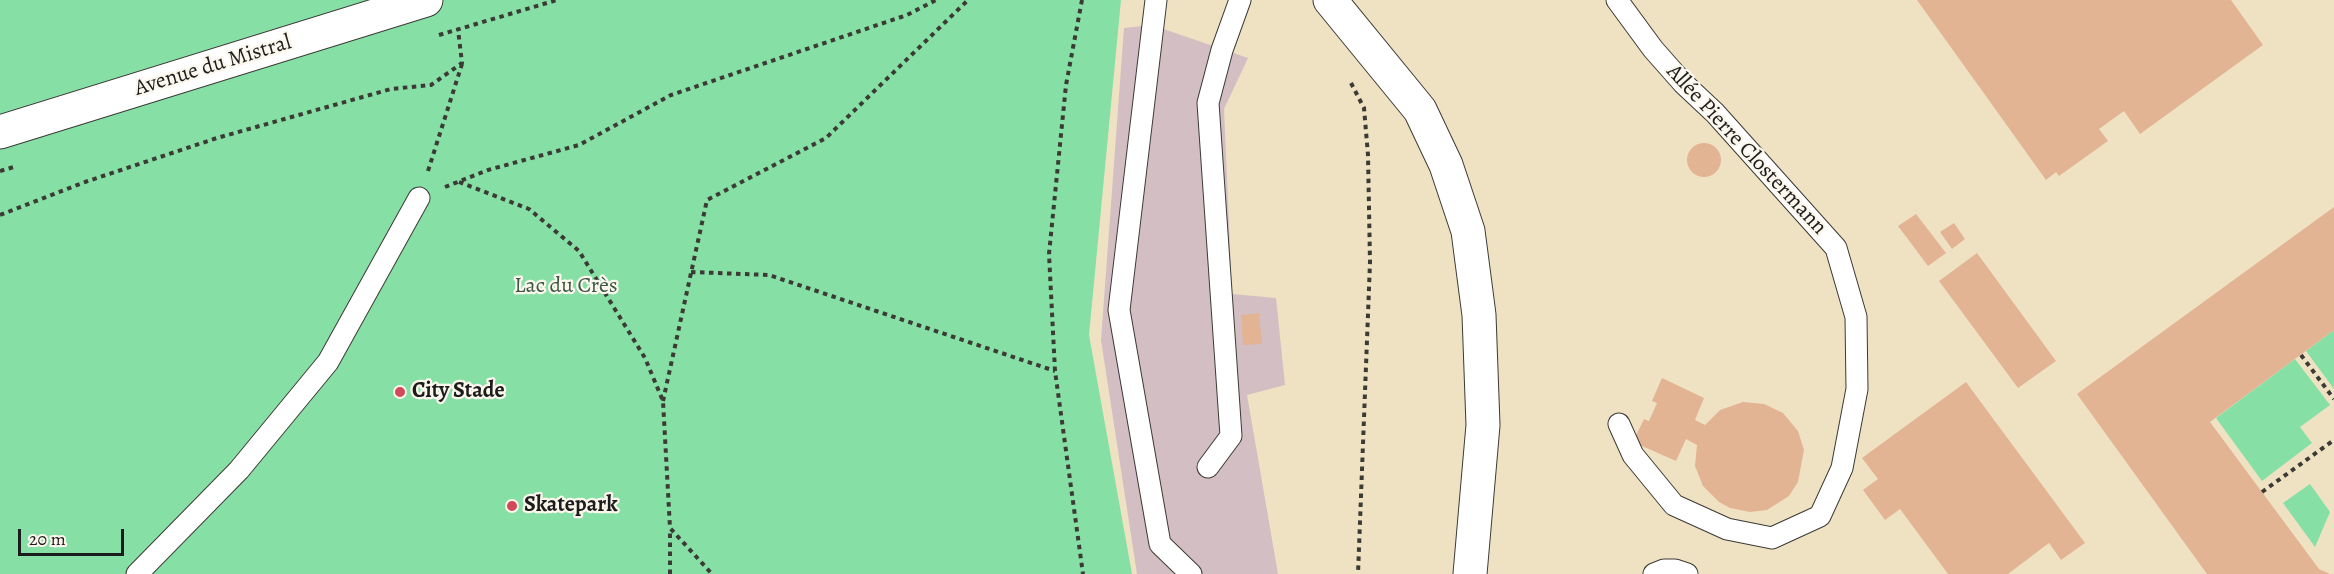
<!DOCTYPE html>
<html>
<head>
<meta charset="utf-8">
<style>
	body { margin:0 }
	#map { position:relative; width:2334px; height:574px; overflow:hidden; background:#eee2c3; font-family:Alegreya,serif }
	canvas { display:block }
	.scale { position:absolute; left:18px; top:529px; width:106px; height:27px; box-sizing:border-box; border:3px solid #1c1c1c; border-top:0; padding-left:8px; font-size:18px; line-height:21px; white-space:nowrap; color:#1c1c1c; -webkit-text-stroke:4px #fbf7ec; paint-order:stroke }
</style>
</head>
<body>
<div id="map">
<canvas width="2334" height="574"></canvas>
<div class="scale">20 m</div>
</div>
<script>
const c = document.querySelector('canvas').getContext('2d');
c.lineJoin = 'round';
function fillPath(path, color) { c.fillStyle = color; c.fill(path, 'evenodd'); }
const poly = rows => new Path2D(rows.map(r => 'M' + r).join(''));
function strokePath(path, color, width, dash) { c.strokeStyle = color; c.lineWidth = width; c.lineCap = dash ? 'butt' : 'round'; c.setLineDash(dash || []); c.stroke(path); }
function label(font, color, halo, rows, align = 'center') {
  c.font = font + ' Alegreya,serif'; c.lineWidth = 4.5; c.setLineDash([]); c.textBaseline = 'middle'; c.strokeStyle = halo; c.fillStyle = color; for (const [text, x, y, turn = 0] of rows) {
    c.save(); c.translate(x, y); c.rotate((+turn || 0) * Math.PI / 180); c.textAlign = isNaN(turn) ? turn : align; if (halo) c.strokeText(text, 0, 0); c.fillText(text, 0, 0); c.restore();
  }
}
fillPath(poly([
	[1152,25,1248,58,1224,109,1232,294,1276,298,1285,385,1247,395,1278,574,1137,574,1101,340,1124,28]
]), '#d2bec3');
fillPath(poly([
	[0,0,1121,0,1089,335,1132,574,0,574],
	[2334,330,2334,389,2306,351],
	[2295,359,2330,405,2300,427,2312,443,2262,481,2216,418],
	[2310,484,2330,512,2315,547,2283,503]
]), '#86e0a6');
fillPath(poly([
	[1917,0,2231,0,2263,45,2140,134,2124,111,2099,129,2108,141,2059,176,2056,172,2046,180],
	'1687 160a17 17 0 1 1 34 0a17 17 0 1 1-34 0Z',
	[2334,207,2334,330,2210,422,2319,569,2330,574,2207,574,2077,394],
	[1916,214,1946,253,1928,266,1898,226],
	[1954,223,1965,239,1952,249,1940,232],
	[1977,253,2056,361,2018,388,1939,281],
	[1259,313,1262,344,1243,345,1241,315],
	[1662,378,1704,398,1695,420,1705,425,1720,410,1743,402,1764,404,1783,413,1798,431,1804,450,1798,482,1789,496,1767,510,1750,512,1730,508,1719,502,1703,486,1695,466,1697,445,1686,439,1676,461,1633,442,1644,419,1649,421,1657,403,1652,401],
	[1966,382,2085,543,2061,560,2049,543,2008,574,1948,574,1900,509,1885,520,1863,490,1878,479,1862,458]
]), '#e3b493');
const service = poly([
	[1156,0,1119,310,1160,544,1191,574],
	[1617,0,1653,49,1683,83,1715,113,1836,248,1856,317,1857,389,1842,468,1820,516,1772,538,1727,529,1674,505,1633,455,1619,424],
	[1208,467,1231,436,1208,103,1222,50,1240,0],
	[137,574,239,470,328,362,419,198],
	[1654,574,1664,570,1675,570,1687,574]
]);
const minor = poly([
	[1330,0,1420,110,1446,165,1468,231,1479,315,1483,425,1470,574]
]);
const tertiary = poly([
	[0,132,426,0]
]);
strokePath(service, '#3c3a35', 23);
strokePath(minor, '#3c3a35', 35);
strokePath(tertiary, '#3c3a35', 35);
strokePath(poly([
	[1082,0,1066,85,1049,254,1055,371,1083,574],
	[439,35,557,0],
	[1351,83,1364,108,1368,155,1370,262,1358,574],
	[0,171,14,167],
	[428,171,462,64],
	[459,182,529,209,579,251,645,358,663,401,670,528,712,574],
	[445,187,488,170,579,145,671,95,907,15,936,0],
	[0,215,85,182,217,138,391,89,431,85,462,63,458,29],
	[691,272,769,275,1055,371],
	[2301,355,2334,399],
	[663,401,707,200,826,138,968,0],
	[2262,492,2334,440],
	[670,574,670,530]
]), '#3c3a35', 4, [4.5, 4.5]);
strokePath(service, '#fff', 21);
strokePath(minor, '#fff', 33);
strokePath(tertiary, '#fff', 33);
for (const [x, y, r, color] of [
	[400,392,6,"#d1495b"],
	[512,506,6,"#d1495b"]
]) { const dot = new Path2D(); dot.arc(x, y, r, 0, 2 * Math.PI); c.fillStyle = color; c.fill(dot); strokePath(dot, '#fbf7ec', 2); }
label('22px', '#1c1c1c', '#fbf7ec', [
	["Avenue du Mistral",213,66,-17],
	["Allée Pierre Clostermann",1746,150,47]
]);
label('22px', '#3c5745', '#fbf7ec', [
	["Lac du Crès",566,287]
]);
label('bold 22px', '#1c1c1c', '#fbf7ec', [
	["City Stade",412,392],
	["Skatepark",524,506]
], 'left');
</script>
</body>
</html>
